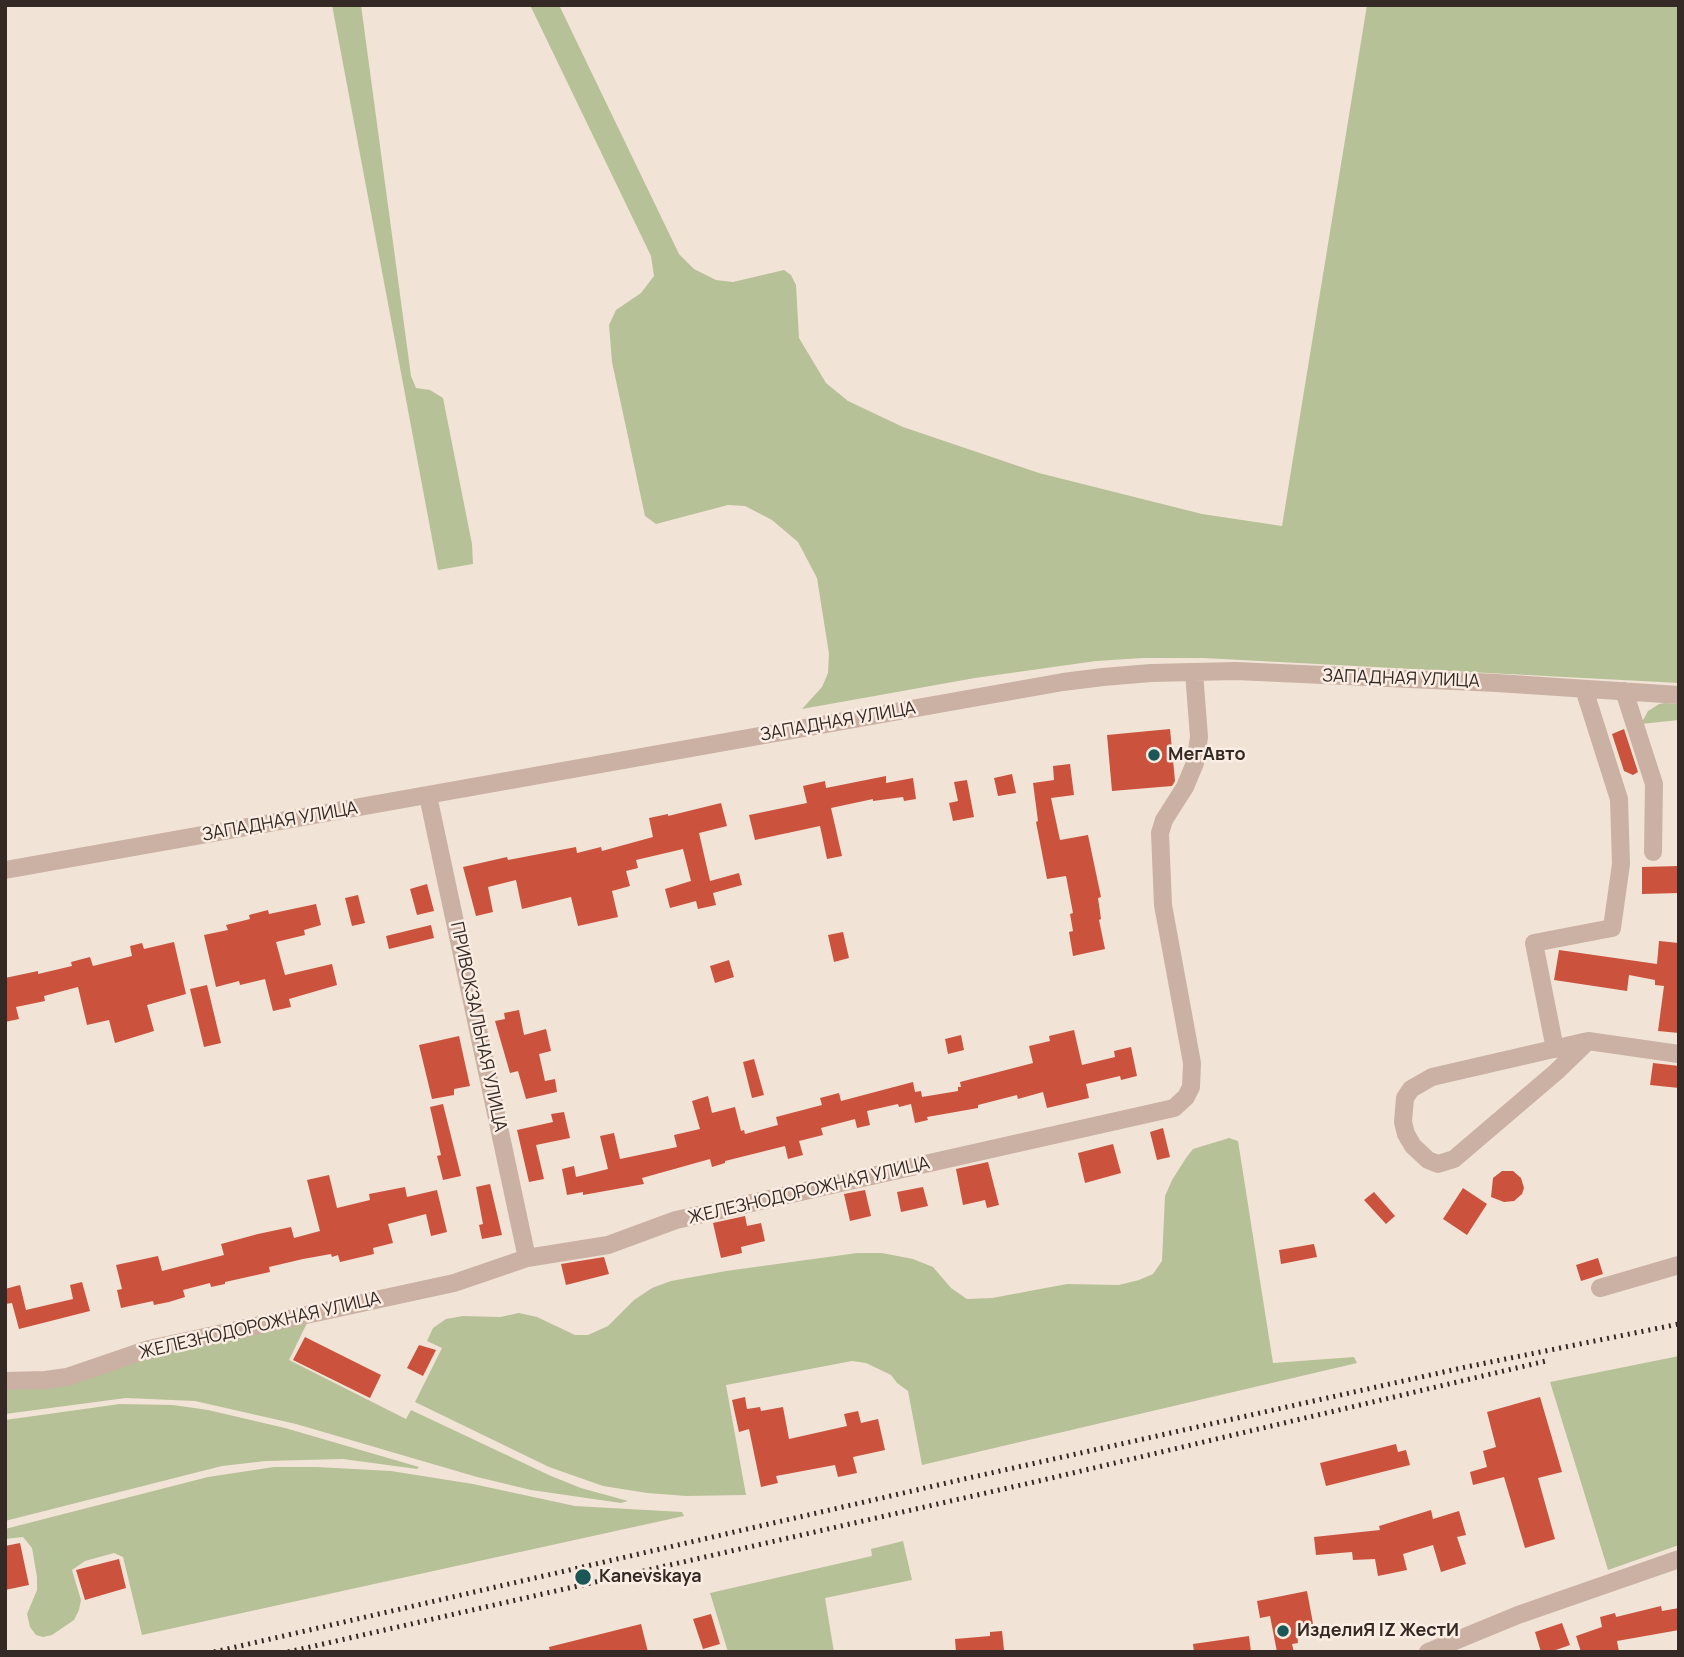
<!DOCTYPE html>
<html>
<head>
<meta charset="utf-8">
<style>
	body { margin:0 }
	#map { position:relative; width:1684px; height:1657px; overflow:hidden; background:#f2e3d7; font-family:Manrope,sans-serif }
	canvas { display:block }
	.frame { position:absolute; inset:0; border:7px solid #352925; pointer-events:none }
</style>
</head>
<body>
<div id="map">
<canvas width="1684" height="1657"></canvas>
<div class="frame"></div>
</div>
<script>
const c = document.querySelector('canvas').getContext('2d');
c.lineJoin = 'round';
function fillPath(path, color) { c.fillStyle = color; c.fill(path, 'evenodd'); }
const poly = rows => new Path2D(rows.map(r => 'M' + r).join(''));
function strokePath(path, color, width, dash) { c.strokeStyle = color; c.lineWidth = width; c.lineCap = dash ? 'butt' : 'round'; c.setLineDash(dash || []); c.stroke(path); }
function label(font, color, halo, rows, align = 'center') {
  c.font = font + ' Manrope,sans-serif'; c.lineWidth = 5; c.setLineDash([]); c.textBaseline = 'middle'; c.strokeStyle = halo; c.fillStyle = color; for (const [text, x, y, turn = 0] of rows) {
    c.save(); c.translate(x, y); c.rotate((+turn || 0) * Math.PI / 180); c.textAlign = isNaN(turn) ? turn : align; if (halo) c.strokeText(text, 0, 0); c.fillText(text, 0, 0); c.restore();
  }
}
fillPath(poly([
	[332,5,361,5,411,376,416,388,430,390,443,398,472,544,473,564,438,570],
	[530,5,559,5,679,254,694,269,716,280,733,282,784,270,791,275,796,285,799,338,826,383,848,401,903,427,1039,473,1202,514,1282,526,1367,5,1679,5,1679,683,1203,658,1143,658,1096,661,975,678,802,709,822,687,828,673,829,654,817,578,798,542,772,520,745,506,728,505,656,524,645,516,612,362,609,325,616,310,641,293,654,276,651,256],
	[1665,703,1679,704,1679,720,1641,724,1648,711,1659,704],
	[1229,1138,1238,1141,1273,1363,1354,1357,1357,1363,922,1465,908,1391,897,1383,891,1375,866,1363,852,1361,726,1385,746,1495,686,1496,647,1493,603,1486,549,1467,415,1402,442,1348,427,1341,433,1328,446,1319,463,1316,500,1317,519,1313,537,1317,575,1335,588,1335,608,1326,634,1300,652,1288,671,1281,726,1271,857,1253,882,1253,913,1259,933,1267,951,1288,967,1299,992,1298,1067,1284,1119,1285,1139,1280,1153,1274,1162,1261,1165,1196,1172,1180,1186,1158,1193,1149],
	[308,1321,289,1360,406,1419,411,1410,551,1476,581,1488,628,1501,621,1503,531,1490,477,1477,296,1424,195,1401,126,1398,5,1414,5,1388],
	[1679,1356,1679,1545,1608,1570,1550,1382],
	[120,1404,173,1405,208,1410,285,1428,419,1467,417,1469,343,1459,266,1461,222,1466,5,1521,5,1420],
	[274,1467,317,1467,391,1471,473,1484,575,1506,682,1512,684,1516,142,1635,123,1557,114,1553,85,1561,72,1570,81,1600,79,1610,74,1620,52,1635,43,1637,36,1635,30,1627,27,1614,37,1590,37,1577,32,1548,23,1537,5,1539,5,1529,208,1477],
	[903,1541,912,1580,825,1598,834,1652,728,1652,710,1593,872,1556,871,1549]
]), '#b7c197');
fillPath(poly([
	[1170,729,1175,781,1172,786,1112,791,1107,735],
	[1624,729,1638,772,1633,775,1624,771,1612,734],
	[1070,764,1074,795,1051,798,1060,840,1088,835,1101,897,1098,898,1101,919,1099,920,1105,949,1073,956,1069,932,1073,931,1070,914,1073,913,1066,876,1047,879,1036,822,1038,821,1033,783,1054,780,1053,766],
	[1012,774,1016,793,998,796,994,778],
	[886,776,886,783,913,778,916,799,904,801,903,797,873,801,873,799,831,808,842,856,827,859,820,826,755,840,749,815,807,803,803,786,825,781,826,788],
	[967,780,974,817,953,821,949,803,958,801,954,782],
	[721,803,727,826,699,833,710,881,739,873,742,885,713,893,716,905,698,909,696,901,670,908,665,889,691,881,683,849,636,860,638,868,626,871,630,886,612,891,618,917,578,926,571,897,522,909,516,880,488,887,493,912,476,916,463,867,507,857,508,860,576,847,577,853,601,847,602,851,653,837,649,818,668,814,668,816],
	[1679,866,1679,893,1642,894,1642,867],
	[427,884,434,911,417,915,410,889],
	[358,895,365,923,352,926,345,898],
	[316,904,321,925,304,930,305,935,276,942,285,975,332,964,337,985,289,999,291,1007,273,1011,265,979,240,985,239,981,216,987,204,935,228,930,226,925,250,919,249,915,268,910,269,914],
	[431,925,434,938,389,949,386,936],
	[843,932,849,958,834,962,828,935],
	[1659,941,1679,943,1679,1033,1658,1031,1664,986,1655,985,1655,980,1629,975,1627,991,1554,980,1559,950,1657,964],
	[174,942,186,994,147,1005,154,1031,115,1043,109,1020,87,1025,78,987,44,996,45,1001,16,1007,19,1019,5,1022,5,978,38,971,38,974,72,966,71,962,90,957,93,966,132,956,130,946,142,943,144,949],
	[729,960,734,977,715,983,710,966],
	[207,985,221,1043,204,1047,190,989],
	[519,1010,524,1035,546,1029,551,1051,539,1054,545,1081,555,1079,557,1092,526,1099,518,1071,510,1073,495,1021,505,1019,504,1013],
	[1074,1030,1082,1065,1115,1057,1114,1051,1131,1047,1137,1076,1121,1080,1120,1076,1086,1084,1089,1098,1047,1108,1043,1092,1018,1099,1017,1095,978,1105,978,1108,927,1117,928,1120,915,1123,911,1104,899,1107,898,1104,867,1111,870,1125,857,1128,855,1119,821,1128,823,1135,799,1141,803,1155,788,1159,785,1146,725,1161,725,1163,712,1167,710,1159,642,1178,644,1184,583,1195,583,1192,567,1195,562,1169,574,1166,576,1177,608,1169,600,1136,614,1133,620,1159,677,1147,674,1135,700,1129,692,1101,708,1096,712,1113,735,1107,741,1131,744,1130,745,1134,778,1125,776,1117,822,1105,820,1098,839,1093,841,1101,913,1082,915,1092,921,1091,922,1097,958,1091,958,1087,961,1087,960,1082,1033,1063,1029,1046,1050,1041,1049,1036],
	[961,1035,964,1050,948,1054,945,1039],
	[459,1036,470,1086,454,1089,454,1095,432,1099,419,1045],
	[754,1059,764,1095,752,1098,743,1062],
	[1653,1063,1679,1066,1679,1088,1650,1085],
	[443,1104,461,1176,443,1180,437,1156,441,1155,430,1107],
	[564,1112,570,1138,536,1145,544,1179,529,1182,517,1130,553,1122,551,1114],
	[1163,1128,1170,1157,1157,1160,1150,1132],
	[1113,1144,1121,1173,1085,1183,1078,1153],
	[988,1162,999,1205,987,1208,985,1200,963,1205,956,1169],
	[1502,1171,1513,1171,1521,1178,1524,1188,1522,1194,1514,1201,1504,1202,1491,1197,1493,1178],
	[329,1175,337,1208,370,1200,369,1194,405,1187,407,1197,437,1190,447,1232,431,1236,426,1214,388,1224,393,1243,373,1248,374,1254,340,1262,338,1255,332,1257,331,1254,303,1259,269,1267,270,1272,225,1282,225,1284,211,1287,210,1283,183,1290,185,1297,169,1302,154,1305,153,1301,121,1308,117,1290,122,1289,116,1265,158,1256,162,1271,224,1255,221,1244,258,1234,291,1227,294,1238,320,1231,307,1180],
	[490,1184,502,1235,482,1239,479,1225,483,1224,476,1187],
	[923,1187,928,1206,901,1212,897,1192],
	[1463,1188,1487,1204,1467,1235,1443,1219],
	[865,1190,871,1216,850,1221,844,1194],
	[1374,1192,1395,1216,1386,1224,1364,1200],
	[745,1216,747,1226,761,1223,765,1241,741,1247,742,1253,721,1258,713,1223],
	[1314,1244,1317,1257,1281,1264,1279,1250],
	[604,1257,609,1274,566,1285,561,1264],
	[1598,1258,1603,1274,1581,1281,1576,1265],
	[82,1282,90,1311,19,1329,12,1303,5,1304,5,1289,20,1285,26,1310,73,1299,70,1285],
	[305,1337,381,1375,370,1398,293,1360],
	[419,1345,436,1350,423,1376,407,1368],
	[745,1397,747,1409,760,1407,761,1411,783,1407,789,1439,847,1426,844,1414,858,1411,861,1423,878,1419,885,1450,853,1457,857,1473,838,1477,835,1465,776,1476,778,1483,761,1487,749,1429,739,1432,732,1400],
	[1540,1397,1562,1472,1538,1478,1555,1539,1525,1548,1504,1477,1473,1485,1470,1472,1487,1467,1483,1451,1496,1447,1487,1412],
	[1396,1444,1398,1452,1406,1450,1410,1465,1326,1486,1320,1463],
	[1431,1510,1433,1519,1459,1511,1466,1535,1457,1537,1466,1564,1441,1572,1433,1545,1403,1554,1407,1570,1378,1576,1375,1559,1353,1560,1352,1552,1316,1555,1314,1537,1380,1530,1379,1526],
	[20,1543,29,1585,5,1590,5,1546],
	[119,1559,126,1588,85,1600,76,1570],
	[1307,1591,1314,1629,1297,1633,1298,1643,1292,1644,1294,1652,1277,1652,1270,1616,1260,1618,1257,1601],
	[1661,1606,1662,1611,1679,1608,1679,1630,1617,1641,1619,1652,1581,1652,1576,1636,1602,1627,1600,1617,1615,1613,1616,1617],
	[711,1614,720,1644,703,1649,693,1619],
	[1562,1623,1570,1645,1550,1652,1541,1652,1535,1632],
	[641,1624,648,1652,550,1652,549,1647],
	[1002,1631,1004,1650,956,1652,955,1639,990,1636,990,1632],
	[1249,1636,1251,1652,1194,1652,1193,1644]
]), '#cb523c');
strokePath(poly([
	[1624,691,1654,784,1653,852],
	[428,796,527,1258],
	[5,870,1063,682,1103,677,1151,673,1236,671,1497,683,1679,695],
	[1588,1041,1556,1072,1454,1159,1438,1164,1428,1160,1413,1146,1406,1134,1403,1122,1405,1098,1411,1089,1432,1077,1588,1041,1679,1054],
	[1555,1049,1534,943,1612,928,1621,864,1619,799,1584,689],
	[1600,1288,1679,1265],
	[5,1381,45,1380,67,1377,149,1349,454,1283,527,1258,608,1245,676,1220,1174,1108,1186,1097,1191,1087,1192,1063,1163,905,1160,833,1164,820,1185,787,1195,763,1199,737,1194,672],
	[1428,1652,1518,1615,1679,1559]
]), '#cab1a3', 18);
strokePath(poly([
	[214,1652,964,1479,1466,1367,1679,1324],
	[288,1652,1043,1480,1546,1361]
]), '#352925', 5, [2, 5]);
for (const [x, y, r, color] of [
	[1154,755,7,"#1a5756"],
	[583,1577,9,"#1a5756"],
	[1283,1631,7,"#1a5756"]
]) { const dot = new Path2D(); dot.arc(x, y, r, 0, 2 * Math.PI); c.fillStyle = color; c.fill(dot); strokePath(dot, '#faede3', 2.5); }
label('18px', '#352925', '#faede3', [
	["ЗАПАДНАЯ УЛИЦА",1401,679,2],
	["ЗАПАДНАЯ УЛИЦА",838,722,-10],
	["ЗАПАДНАЯ УЛИЦА",280,822,-10],
	["ПРИВОКЗАЛЬНАЯ УЛИЦА",478,1027,78],
	["ЖЕЛЕЗНОДОРОЖНАЯ УЛИЦА",809,1191,-13],
	["ЖЕЛЕЗНОДОРОЖНАЯ УЛИЦА",260,1326,-13]
]);
label('bold 18px', '#352925', '#faede3', [
	["МегАвто",1168,755],
	["Kanevskaya",599,1577],
	["ИзделиЯ IZ ЖестИ",1297,1631]
], 'left');
</script>
</body>
</html>
